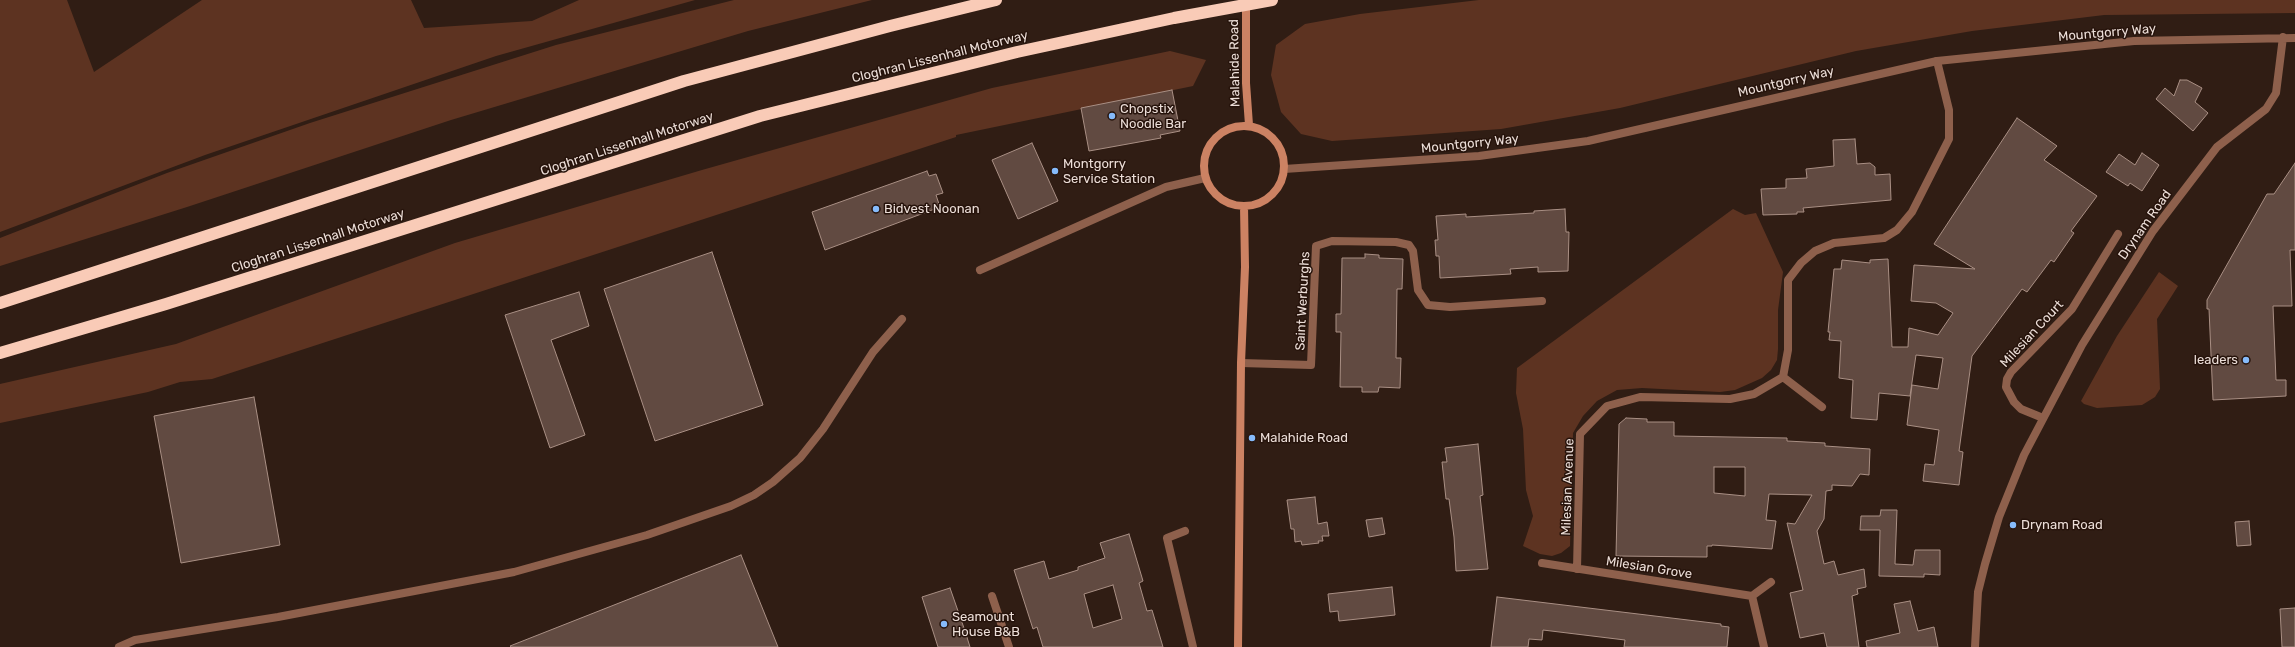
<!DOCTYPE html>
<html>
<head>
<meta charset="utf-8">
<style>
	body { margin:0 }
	canvas { display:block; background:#301d14 }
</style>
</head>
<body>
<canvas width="2295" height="647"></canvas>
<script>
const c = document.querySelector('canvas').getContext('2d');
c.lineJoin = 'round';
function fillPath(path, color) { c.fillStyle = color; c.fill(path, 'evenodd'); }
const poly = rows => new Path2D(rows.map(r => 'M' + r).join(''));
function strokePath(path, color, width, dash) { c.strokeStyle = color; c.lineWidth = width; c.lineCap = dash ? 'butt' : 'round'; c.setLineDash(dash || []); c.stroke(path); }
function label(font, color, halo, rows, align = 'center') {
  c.font = font + ' Rubik,sans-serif'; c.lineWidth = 3; c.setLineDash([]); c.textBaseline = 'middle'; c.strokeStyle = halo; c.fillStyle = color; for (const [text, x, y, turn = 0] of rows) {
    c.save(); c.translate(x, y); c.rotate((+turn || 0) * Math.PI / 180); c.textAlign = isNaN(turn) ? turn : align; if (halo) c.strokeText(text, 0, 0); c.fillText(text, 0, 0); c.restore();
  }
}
fillPath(poly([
	[0,0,67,0,94,72,202,0,411,0,424,28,532,21,579,0,695,0,496,56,205,155,0,232],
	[734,0,872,0,748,31,451,120,187,207,0,266,0,238,167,173,310,123,556,45],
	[1479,0,2295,0,2295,13,2104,15,1972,31,1856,51,1620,108,1501,129,1332,141,1301,134,1281,112,1271,75,1276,45,1305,24,1360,14],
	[1170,51,1206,60,1193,86,956,135,956,137,212,379,180,382,148,392,0,423,0,384,176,344,455,243,702,170,992,88],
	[1733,209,1745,215,1756,213,1783,272,1778,310,1778,349,1777,360,1771,370,1762,378,1735,390,1720,392,1642,388,1617,390,1597,401,1583,416,1573,433,1570,546,1561,553,1552,556,1540,554,1523,546,1533,516,1526,490,1523,429,1516,393,1517,368],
	[2159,272,2178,286,2157,319,2160,389,2155,397,2142,405,2097,408,2084,404,2081,401,2117,336]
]), '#5d3321');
const building = poly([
	[2180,80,2187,80,2202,88,2195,102,2208,113,2193,131,2156,99,2165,88,2174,96,2180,80],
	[1172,90,1180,131,1160,135,1161,138,1089,151,1081,108,1172,90],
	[2017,118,2057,146,2044,160,2097,196,2071,231,2074,233,2054,262,2051,260,2027,292,2022,289,1972,356,1959,451,1963,452,1959,485,1923,481,1925,464,1934,465,1939,430,1907,425,1912,385,1938,389,1943,358,1916,355,1910,396,1879,393,1877,420,1851,418,1853,380,1839,378,1841,341,1829,340,1830,332,1828,332,1834,269,1841,269,1842,260,1870,263,1870,260,1888,259,1892,347,1908,347,1909,328,1938,335,1953,313,1936,303,1911,301,1914,265,1975,269,1934,244,2017,118],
	[1855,139,1857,164,1870,163,1875,167,1875,175,1890,174,1891,200,1803,208,1804,212,1797,212,1797,214,1763,215,1761,189,1786,188,1786,179,1807,178,1806,169,1834,166,1833,140,1855,139],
	[1032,143,1058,201,1018,219,992,160,1032,143],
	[2142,153,2159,165,2142,191,2130,183,2128,186,2106,172,2119,154,2135,165,2142,153],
	[2295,163,2295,250,2290,250,2292,306,2273,306,2276,380,2286,380,2286,396,2213,400,2209,309,2207,309,2207,300,2267,194,2274,194,2295,163],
	[927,171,929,176,936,174,943,193,936,195,940,207,825,250,812,212,927,171],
	[1565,209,1566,232,1569,232,1568,271,1538,272,1538,267,1510,269,1511,274,1440,278,1439,256,1436,256,1435,240,1438,240,1436,216,1466,214,1466,217,1534,213,1534,211,1565,209],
	[712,252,763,405,655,441,604,289,712,252],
	[1365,254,1379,255,1379,258,1403,259,1402,289,1397,289,1396,358,1401,358,1400,388,1379,387,1378,392,1362,392,1362,387,1340,387,1341,332,1336,332,1336,314,1341,314,1342,258,1365,258,1365,254],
	[579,292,589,326,551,340,585,435,550,448,505,315,579,292],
	[254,397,280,545,181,563,154,416,254,397],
	[1626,418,1647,419,1647,422,1674,422,1674,436,1787,438,1787,441,1825,443,1825,446,1870,449,1869,475,1860,474,1852,486,1832,485,1832,490,1826,491,1824,519,1817,531,1824,564,1834,561,1838,575,1864,569,1866,587,1857,589,1858,594,1852,596,1859,647,1827,647,1824,633,1800,638,1790,593,1803,590,1787,523,1795,524,1812,495,1769,494,1766,520,1776,521,1772,549,1712,545,1712,546,1707,546,1707,557,1616,556,1619,424,1626,418],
	[1714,467,1745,467,1745,496,1714,493,1714,467],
	[1478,444,1483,495,1480,496,1488,569,1456,571,1454,537,1449,499,1446,499,1442,462,1447,462,1445,448,1478,444],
	[1315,497,1318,524,1327,522,1329,536,1322,536,1323,541,1318,541,1319,543,1302,545,1301,541,1295,542,1294,529,1291,529,1287,500,1315,497],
	[1881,510,1897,510,1895,564,1913,565,1915,550,1940,550,1940,575,1924,574,1924,577,1879,576,1880,530,1860,530,1861,516,1880,516,1881,510],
	[1382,518,1385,534,1369,537,1366,520,1382,518],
	[2249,521,2251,545,2237,546,2235,522,2249,521],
	[1129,534,1143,581,1139,583,1147,611,1152,610,1163,647,1043,647,1037,627,1033,629,1014,570,1044,561,1049,579,1078,570,1078,567,1105,558,1100,543,1129,534],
	[1113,585,1122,619,1093,628,1084,594,1113,585],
	[741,555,778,647,511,647,510,646,741,555],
	[1392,587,1395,615,1339,621,1338,611,1330,612,1328,594,1392,587],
	[950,588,965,631,970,647,938,647,922,597,950,588],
	[1497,597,1721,624,1721,626,1729,627,1727,647,1624,647,1625,640,1543,630,1542,640,1529,639,1528,647,1491,647,1497,597],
	[1910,601,1918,631,1934,627,1938,647,1867,647,1866,641,1900,633,1894,604,1910,601],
	[2295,608,2295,647,2282,647,2280,609,2295,608]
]);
fillPath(building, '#614a41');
strokePath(building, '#a98f84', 1);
strokePath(poly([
	[980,270,1166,187,1205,178],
	[1241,363,1311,365,1316,246,1332,241,1396,242,1409,245,1413,251,1418,290,1428,305,1450,307,1542,301],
	[1783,377,1822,407],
	[2043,418,2021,409,2014,402,2006,387,2007,379,2011,372,2072,309,2118,234],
	[1185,531,1167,538,1193,647],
	[1542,563,1752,596,1764,647],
	[1577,569,1580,434,1607,406,1640,397,1730,399,1754,394,1783,377,1788,350,1788,280,1801,263,1815,251,1834,243,1884,238,1897,230,1912,212,1949,139,1949,110,1937,61],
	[992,596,1009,647],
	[1752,596,1771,582],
	[119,647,135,640,278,617,514,572,647,535,731,506,754,495,773,482,800,458,823,429,873,352,902,319]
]), '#8e604c', 8);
strokePath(poly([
	[1284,169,1479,156,1588,141,1937,61,2134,41,2295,38],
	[1975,647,1978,592,1985,564,1999,517,2024,455,2082,345,2153,231,2217,147,2266,109,2276,93,2283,37]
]), '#8e604c', 8);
strokePath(poly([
	[1246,0,1246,83,1249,125],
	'1204 166a40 40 0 1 1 80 0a40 40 0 1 1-80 0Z',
	[1238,647,1241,363,1245,267,1244,206]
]), '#cc8263', 8);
strokePath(poly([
	[0,303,684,81,890,26,996,0],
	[0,353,166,304,760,116,1017,52,1174,18,1272,0]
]), '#f9cbb7', 12);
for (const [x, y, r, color] of [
	[1112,116,4,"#86bbfb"],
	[1055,171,4,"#86bbfb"],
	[876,209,4,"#86bbfb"],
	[2246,360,4,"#86bbfb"],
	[1252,438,4,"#86bbfb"],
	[2013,525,4,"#86bbfb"],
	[944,624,4,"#86bbfb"]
]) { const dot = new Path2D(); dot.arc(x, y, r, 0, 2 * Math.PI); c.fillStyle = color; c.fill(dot); strokePath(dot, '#26130b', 1.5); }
label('13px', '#ecded8', '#26130b', [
	["Mountgorry Way",2107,33,-5],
	["Cloghran Lissenhall Motorway",940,57,-14],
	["Malahide Road",1235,63,-91],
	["Mountgorry Way",1786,82,-13],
	["Cloghran Lissenhall Motorway",627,144,-18],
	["Mountgorry Way",1470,144,-6],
	["Drynam Road",2145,225,-55],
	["Cloghran Lissenhall Motorway",318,241,-18],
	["Saint Werburghs",1303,301,-87],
	["Milesian Court",2032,334,-47],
	["Milesian Avenue",1568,487,-88],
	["Milesian Grove",1649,568,9]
]);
label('13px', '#ecded8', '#26130b', [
	["Chopstix",1120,109],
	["Noodle Bar",1120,124],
	["Montgorry",1063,164],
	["Service Station",1063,179],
	["Bidvest Noonan",884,209],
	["leaders",2238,360,"right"],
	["Malahide Road",1260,438],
	["Drynam Road",2021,525],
	["Seamount",952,617],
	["House B&B",952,632]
], 'left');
</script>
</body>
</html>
